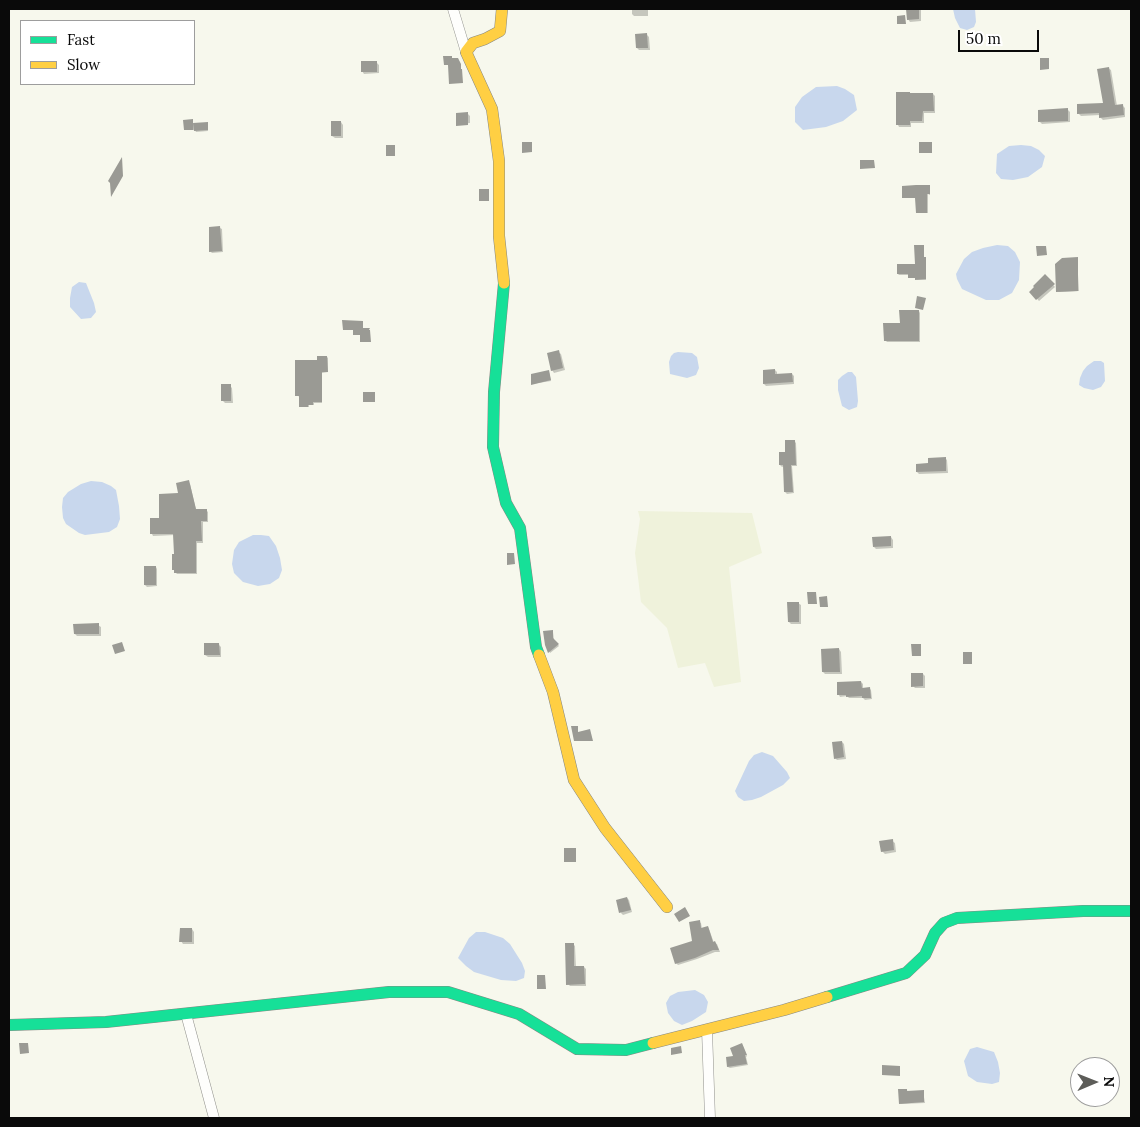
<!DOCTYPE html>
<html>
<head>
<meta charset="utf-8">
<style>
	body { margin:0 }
	#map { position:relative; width:1140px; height:1127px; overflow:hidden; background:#f7f8ed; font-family:Lora,serif }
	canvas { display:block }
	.frame { position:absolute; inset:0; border:10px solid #0a0a0a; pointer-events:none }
	.legend { position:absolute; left:20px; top:20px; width:175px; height:65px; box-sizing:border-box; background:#fff; border:1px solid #9d9d9d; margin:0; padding:6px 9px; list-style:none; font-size:15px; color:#0a0a0a }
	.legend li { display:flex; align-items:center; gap:10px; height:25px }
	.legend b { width:25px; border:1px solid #9d9d9d }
	.north { position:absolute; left:1070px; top:1057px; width:50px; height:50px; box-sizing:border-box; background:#fff; border:1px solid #9d9d9d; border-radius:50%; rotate:89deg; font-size:14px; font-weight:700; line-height:20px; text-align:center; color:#0a0a0a }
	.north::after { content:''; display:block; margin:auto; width:18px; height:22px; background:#5d5d59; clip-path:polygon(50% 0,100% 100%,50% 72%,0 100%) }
	.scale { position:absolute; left:958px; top:30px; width:81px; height:22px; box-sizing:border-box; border:2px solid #0a0a0a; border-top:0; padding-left:6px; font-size:15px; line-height:18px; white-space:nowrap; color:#0a0a0a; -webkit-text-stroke:4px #fff; paint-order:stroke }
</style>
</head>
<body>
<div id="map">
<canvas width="1140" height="1127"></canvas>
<div class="frame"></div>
<ul class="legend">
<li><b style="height:6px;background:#16e098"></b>Fast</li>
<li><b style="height:6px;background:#ffcf43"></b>Slow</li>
</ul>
<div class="north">N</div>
<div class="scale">50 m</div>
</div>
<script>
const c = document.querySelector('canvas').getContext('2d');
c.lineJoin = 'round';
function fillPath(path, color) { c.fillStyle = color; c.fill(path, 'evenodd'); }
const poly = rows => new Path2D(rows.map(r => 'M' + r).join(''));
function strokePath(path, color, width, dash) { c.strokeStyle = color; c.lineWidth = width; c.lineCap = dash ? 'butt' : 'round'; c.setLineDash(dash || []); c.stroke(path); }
fillPath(poly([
	[638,511,752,513,762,553,729,567,741,682,714,687,705,663,678,668,667,628,641,602,635,553,640,519]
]), '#eff2db');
fillPath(poly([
	[953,9,975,9,976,22,974,27,967,30,960,28,955,18],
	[837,86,845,89,854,95,857,110,843,121,826,127,803,130,795,122,795,107,802,97,816,87],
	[1021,145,1031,146,1039,150,1045,156,1042,167,1028,177,1013,180,1001,179,996,173,997,154,1009,146],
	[997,245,1008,246,1015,252,1020,262,1019,280,1012,293,999,300,986,300,962,289,957,279,956,274,964,259,972,252,983,248],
	[79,282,86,283,94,303,96,312,91,318,81,319,70,307,70,298,72,287],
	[678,352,692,353,697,357,699,368,696,375,687,378,670,374,669,362,671,356,674,353],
	[1094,361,1101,361,1104,363,1105,381,1101,387,1093,390,1084,388,1079,385,1080,378,1083,371,1087,366],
	[848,372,852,372,856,377,858,401,857,407,849,410,842,406,838,390,838,380,842,376],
	[91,481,102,482,111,486,116,490,119,506,120,519,117,527,109,532,85,535,79,533,66,524,63,518,62,507,63,498,68,492,81,484],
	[253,535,261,535,269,536,276,546,280,558,282,570,279,578,270,584,258,586,243,582,234,573,232,564,234,550,239,542],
	[762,752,773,756,787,772,790,778,783,785,761,797,752,800,744,801,738,797,735,791,749,761,754,755],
	[476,932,485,932,503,938,510,944,522,963,525,971,524,978,516,981,501,980,474,972,466,966,458,958,469,938],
	[695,990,704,995,708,1002,706,1012,692,1021,682,1025,674,1021,668,1013,666,1003,670,996,678,992],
	[977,1047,994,1052,998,1062,1000,1073,999,1082,992,1084,977,1082,968,1076,964,1061,970,1049]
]), '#c8d7ed');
fillPath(poly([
	[632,9,648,9,648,16,634,16,632,14],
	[908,9,921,9,921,21,910,22,908,19],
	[647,35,649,37,650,50,639,50,637,48],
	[376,62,379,65,379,73,364,74,362,71],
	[1108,68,1111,70,1117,106,1122,105,1125,108,1125,117,1103,120,1100,117,1100,115,1081,116,1078,113,1104,104],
	[911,94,933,94,935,96,935,113,924,113,924,123,911,123,911,127,899,127,898,125],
	[1068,110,1070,112,1070,122,1042,124,1040,122],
	[467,113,470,116,470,123,458,124],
	[193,121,193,124,207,123,208,131,196,132,195,130,185,130],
	[341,122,343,125,343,138,335,138,332,136],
	[930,187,930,195,928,194,928,213,918,213,917,198,903,197],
	[220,228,222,229,223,252,212,253,210,251],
	[923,247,924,258,926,259,926,280,917,280,916,278,910,278,910,275,899,275,898,274,916,265],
	[1077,258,1079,291,1058,292],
	[1045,276,1055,287,1039,301,1031,292],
	[919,311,920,313,920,342,887,342,885,340,901,324],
	[558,352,561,354,565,370,554,373,552,370],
	[327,357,328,358,328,372,322,373,322,403,314,403,314,405,309,405,309,407,302,407,300,406,300,397,296,395],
	[775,370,777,372,777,375,792,374,794,376,794,384,766,386,764,384],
	[549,372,551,381,532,384],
	[230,386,232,388,233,403,225,403,223,401],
	[794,441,796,443,797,466,792,466,794,493,787,494,785,492,784,466,782,467,780,465],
	[945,458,947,460,948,473,919,474,917,472,930,464],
	[188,482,190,484,196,510,206,510,208,512,208,522,203,522,203,543,197,543,197,574,177,574,175,572,175,535,153,536,152,534,161,519],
	[891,537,893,540,893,548,876,549,874,547],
	[156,567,157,569,157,586,147,587,145,585],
	[798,603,801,605,801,624,791,624,789,622],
	[98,625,101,627,101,636,77,636,75,634],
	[553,632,554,640,559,646,550,653,546,644],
	[219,645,221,647,221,657,208,657,205,655],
	[839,649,841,652,842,674,825,674,823,672],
	[923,674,925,676,925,688,915,688,913,686],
	[861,682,863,684,863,689,870,689,871,690,872,699,865,700,863,698,849,698,847,696,840,697,839,695],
	[842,742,844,744,846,759,837,760,835,758],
	[892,841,895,843,896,852,885,854,882,851],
	[627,898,629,900,632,912,623,915,621,913],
	[699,922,701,923,702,929,708,927,709,929,714,943,717,944,720,952,715,952,697,959,678,965,676,963,693,942],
	[192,929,194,932,194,944,183,944,181,941],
	[573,944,575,946,576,968,584,967,586,969,586,986,570,986,568,984],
	[743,1047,747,1056,746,1057,748,1065,730,1068,728,1067,727,1058,734,1057],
	[907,1090,908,1092,923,1091,925,1103,901,1104,900,1103]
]), '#0003');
fillPath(poly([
	[906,9,919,9,919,19,907,20],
	[905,15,906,24,897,24,897,16],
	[647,33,648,48,636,48,635,34],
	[443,56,452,56,452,58,458,58,461,64,461,69,462,69,463,83,449,84,448,65,444,65],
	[1040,58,1049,58,1049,69,1040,70],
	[361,61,377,61,377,72,361,72],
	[1109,67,1115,105,1123,104,1124,115,1099,118,1099,113,1077,114,1077,104,1103,103,1097,69],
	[896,92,910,92,910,93,933,93,934,111,923,111,922,121,910,121,910,125,896,125],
	[1068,108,1068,121,1038,122,1038,110],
	[468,112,468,125,456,126,456,113],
	[193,119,193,130,184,130,183,120],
	[331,121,341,121,341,136,331,136],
	[208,122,208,130,194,131,193,123],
	[522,142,532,142,532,152,522,153],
	[919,142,932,142,932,153,919,153],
	[386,145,395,145,395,156,386,156],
	[122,157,123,176,111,197,110,183,108,181],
	[860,160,874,160,875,168,860,169],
	[916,185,930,185,930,194,927,194,927,213,916,213,915,198,902,198,902,186],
	[479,189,489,189,489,201,479,201],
	[220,226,222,251,209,252,209,227],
	[914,245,924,245,924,257,926,257,926,279,915,280,915,278,908,278,908,274,897,274,897,264,915,264],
	[1036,246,1046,246,1047,255,1037,256],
	[1078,257,1078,291,1056,292,1055,264,1062,258],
	[1045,274,1055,284,1036,300,1029,292,1034,287,1033,286],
	[917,296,926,298,923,310,915,308],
	[899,310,919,310,919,341,884,341,883,323,900,323],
	[342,320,363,321,363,328,370,328,369,330,370,330,371,342,360,342,360,335,353,335,353,330,343,330],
	[559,350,563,368,551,371,547,353],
	[317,356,327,356,328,372,322,372,322,402,313,402,313,405,308,405,308,407,299,407,299,396,295,396,295,360,317,360],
	[775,369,775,374,792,373,793,382,763,384,763,370],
	[549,370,551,380,531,385,531,374],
	[221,384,231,384,231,401,221,401],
	[363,392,375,392,375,402,363,402],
	[785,440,795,440,796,465,791,465,793,492,784,492,783,465,779,465,779,452,785,452],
	[946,457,946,471,916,472,916,464,928,463,928,458],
	[189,480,196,509,207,509,207,521,201,521,202,541,196,541,196,573,174,573,174,570,172,570,172,554,174,554,173,534,150,534,150,518,159,518,159,494,178,493,176,483],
	[891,536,891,546,873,547,872,537],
	[507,553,514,553,515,564,507,565],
	[144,566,156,566,156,585,144,585],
	[807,592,816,592,817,604,808,604],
	[827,596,828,607,820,607,819,597],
	[787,602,799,602,799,622,788,622],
	[99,623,99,634,74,634,73,624],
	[553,630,553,638,559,644,548,653,545,645,543,631],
	[122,642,125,651,115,654,112,645],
	[204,643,219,643,220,655,204,655],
	[911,644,921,644,921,656,912,656],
	[839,648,840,672,822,672,821,649],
	[963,652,972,652,972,664,963,664],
	[911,673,923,673,923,686,911,687],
	[861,681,862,688,870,687,871,698,862,698,862,696,846,697,846,695,837,695,837,682],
	[571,726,578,726,578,732,590,729,593,741,574,741],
	[842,741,844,757,834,759,832,742],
	[893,839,894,850,881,852,879,841],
	[564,848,576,848,576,862,564,862],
	[627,897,631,910,619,913,616,900],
	[685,907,690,916,679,922,674,914],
	[700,920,701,928,708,926,713,942,715,941,719,950,713,950,695,958,675,964,670,948,692,941,689,922],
	[180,928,192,928,192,942,179,942],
	[565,943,574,943,574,966,584,966,585,984,566,985],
	[537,975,545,975,546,989,537,989],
	[19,1043,28,1043,29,1053,20,1054],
	[742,1043,747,1055,745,1055,747,1064,727,1067,726,1057,733,1056,730,1048],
	[681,1046,682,1053,671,1055,671,1048],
	[882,1065,900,1066,900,1076,882,1075],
	[898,1089,907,1089,907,1091,924,1090,924,1102,899,1104]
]), '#9a9a94');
const street = poly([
	[453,9,466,52],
	[186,1014,214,1118],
	[707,1030,710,1118]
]);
const fast = poly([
	[504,283,494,392,493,447,506,503,520,528,536,647,539,655],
	[827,997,906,973,925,955,935,933,944,923,957,918,1083,911,1131,911],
	[9,1025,106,1022,389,992,448,992,519,1014,577,1049,626,1050,653,1043]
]);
const slow = poly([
	[502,9,500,31,485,39,473,43,466,52,492,109,499,161,499,236,504,283],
	[539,655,553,692,574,780,605,828,667,907],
	[653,1043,784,1010,827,997]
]);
strokePath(street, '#91918c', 11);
strokePath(fast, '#878883', 12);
strokePath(slow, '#878883', 12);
strokePath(street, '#fefefc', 10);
strokePath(fast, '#16e098', 11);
strokePath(slow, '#ffcf43', 11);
</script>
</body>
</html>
